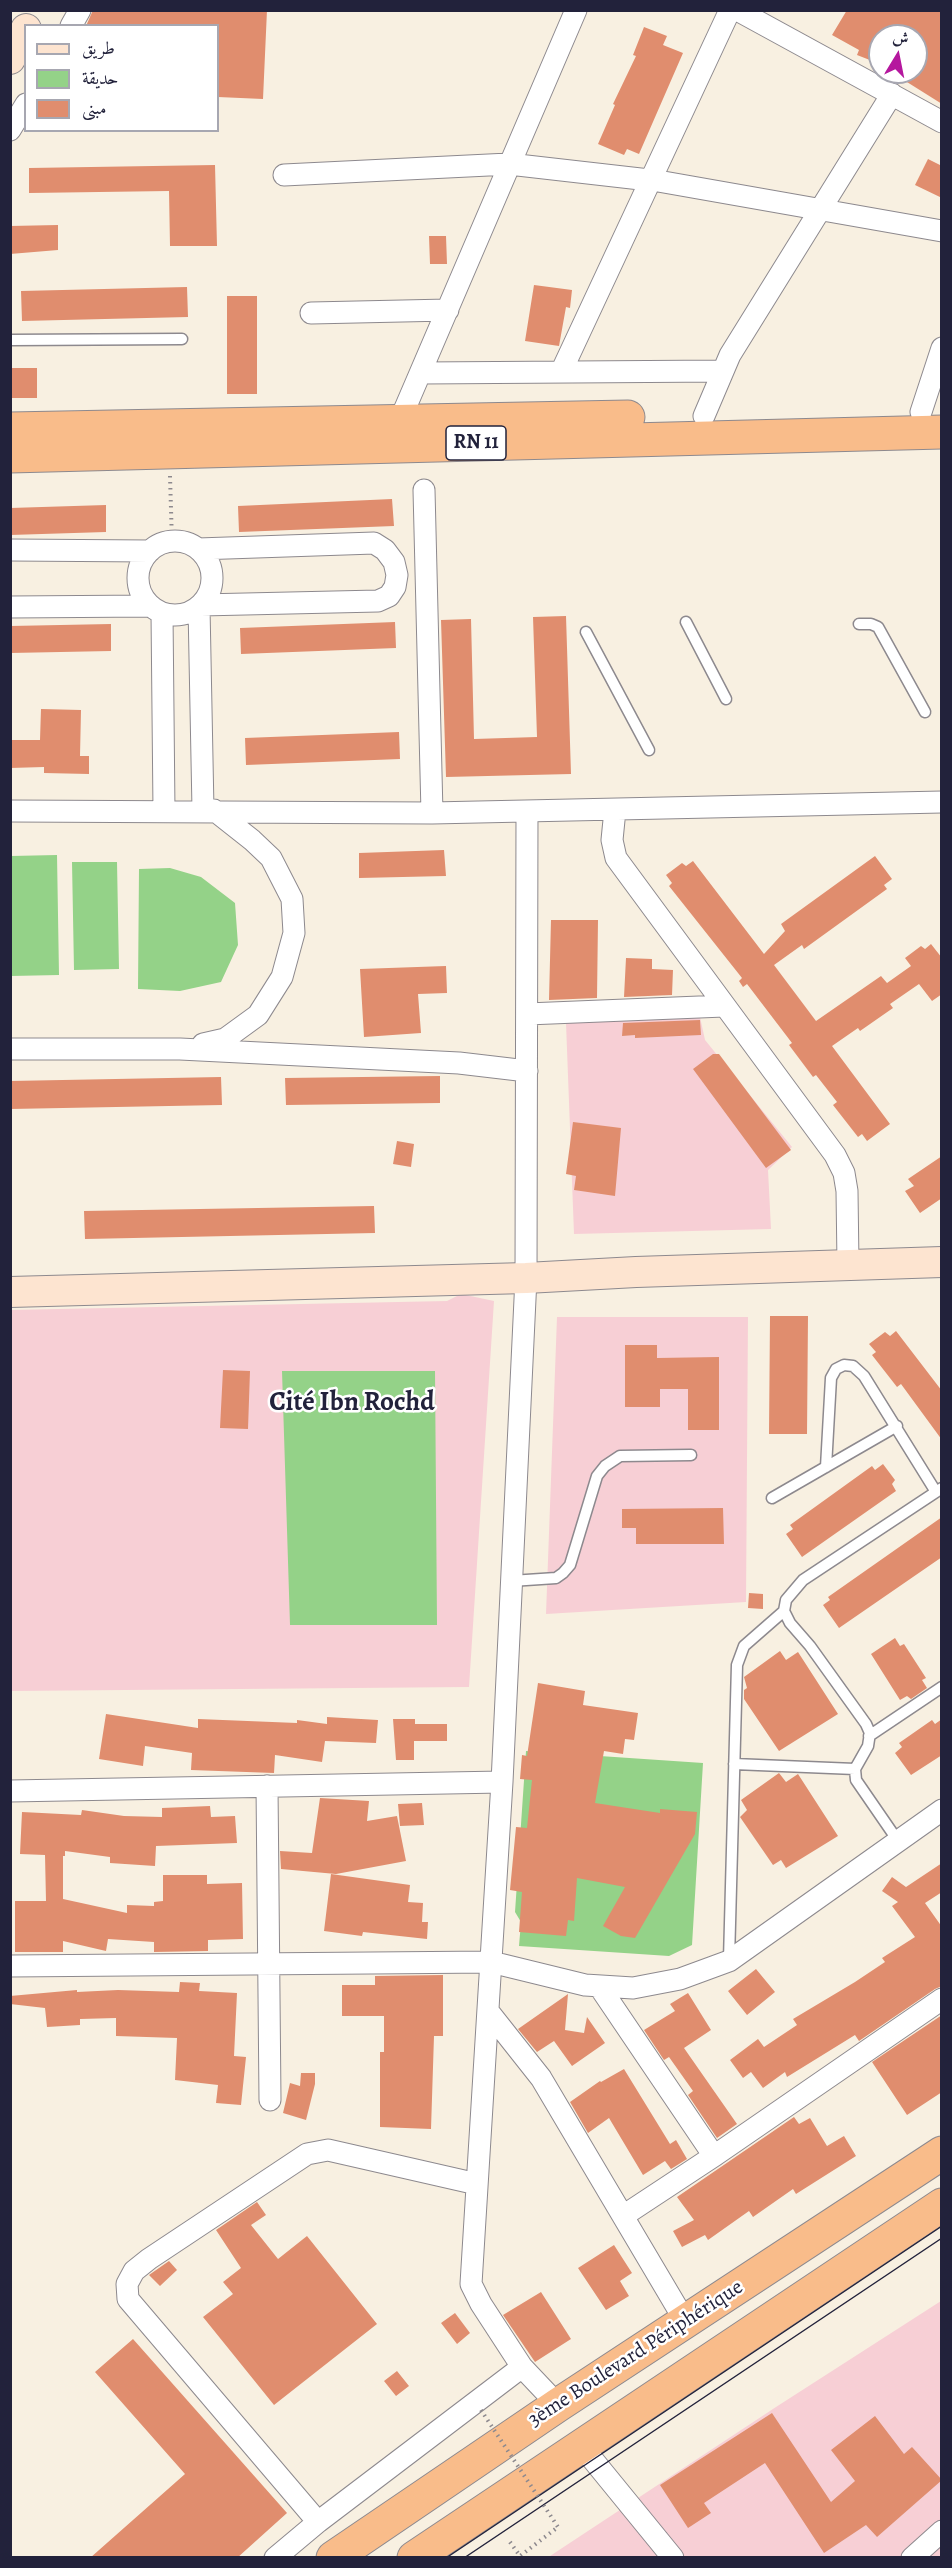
<!DOCTYPE html>
<html>
<head>
<meta charset="utf-8">
<style>
	body { margin:0 }
	#map { position:relative; width:952px; height:2568px; overflow:hidden; background:#f8f0e1; font-family:Alegreya,Amiri,serif }
	canvas { display:block }
	.frame { position:absolute; inset:0; border:12px solid #22223b; pointer-events:none }
	.legend { position:absolute; left:24px; top:24px; width:195px; height:108px; box-sizing:border-box; background:#fff; border:2px solid #a7a7b1; margin:0; padding:8px 10px; list-style:none; font-size:18px; color:#22223b }
	.legend li { display:flex; align-items:center; gap:12px; height:30px }
	.legend b { width:30px; border:2px solid #a7a7b1 }
	.north { position:absolute; left:868px; top:24px; width:60px; height:60px; box-sizing:border-box; background:#fff; border:2px solid #a7a7b1; border-radius:50%; rotate:10deg; font-size:16px; font-weight:700; line-height:24px; text-align:center; color:#22223b }
	.north::after { content:''; display:block; margin:auto; width:21px; height:27px; background:#b5179e; clip-path:polygon(50% 0,100% 100%,50% 72%,0 100%) }
</style>
</head>
<body>
<div id="map">
<canvas width="952" height="2568"></canvas>
<div class="frame"></div>
<ul class="legend">
<li><b style="height:8px;background:#fde4d0"></b>طريق</li>
<li><b style="height:16px;background:#94d288"></b>حديقة</li>
<li><b style="height:16px;background:#e08d6e"></b>مبنى</li>
</ul>
<div class="north">ش</div>
</div>
<script>
const c = document.querySelector('canvas').getContext('2d');
c.lineJoin = 'round';
function fillPath(path, color) { c.fillStyle = color; c.fill(path, 'evenodd'); }
const poly = rows => new Path2D(rows.map(r => 'M' + r).join(''));
function strokePath(path, color, width, dash) { c.strokeStyle = color; c.lineWidth = width; c.lineCap = dash ? 'butt' : 'round'; c.setLineDash(dash || []); c.stroke(path); }
function label(font, color, halo, rows, align = 'center') {
  c.font = font + ' Alegreya,serif'; c.lineWidth = 5; c.setLineDash([]); c.textBaseline = 'middle'; c.strokeStyle = halo; c.fillStyle = color; for (const [text, x, y, turn = 0] of rows) {
    c.save(); c.translate(x, y); c.rotate((+turn || 0) * Math.PI / 180); c.textAlign = isNaN(turn) ? turn : align; if (halo) c.strokeText(text, 0, 0); c.fillText(text, 0, 0); c.restore();
  }
}
fillPath(poly([
	[700,1017,705,1040,792,1147,768,1170,771,1229,574,1234,566,1023],
	[461,1294,494,1301,469,1687,11,1691,10,1310,447,1301],
	[557,1317,748,1317,746,1602,546,1614],
	[941,2301,941,2557,547,2558,776,2407]
]), '#f7cfd5');
fillPath(poly([
	[57,855,59,975,11,976,11,856],
	[72,862,117,862,119,969,74,970],
	[170,868,201,877,235,903,238,945,221,982,180,991,138,989,139,869],
	[282,1371,435,1371,437,1625,290,1625],
	[526,1751,703,1763,692,1945,669,1956,519,1946,521,1922,515,1912]
]), '#94d288');
fillPath(poly([
	[93,10,267,10,263,99,218,97,218,26,86,26],
	[847,10,942,10,942,104,891,72,916,72,916,36,880,36,880,64,857,55,859,50,832,35],
	[644,27,667,36,663,45,683,53,639,154,627,149,624,155,598,144,615,105,613,104,636,56,633,55],
	[928,159,942,166,942,198,915,185],
	[215,165,217,246,170,246,169,191,29,193,29,168],
	[58,225,58,250,10,254,10,226],
	[429,236,446,236,447,264,430,264],
	[534,285,572,290,570,308,566,307,559,346,525,341],
	[187,287,188,317,22,321,21,291],
	[227,296,257,296,257,394,227,394],
	[10,368,37,368,37,398,10,398],
	[392,499,394,526,239,532,238,506],
	[106,505,106,532,10,535,10,508],
	[566,616,571,774,446,777,441,620,471,619,474,739,537,737,533,617],
	[395,622,396,648,241,654,240,628],
	[111,624,111,651,10,653,10,626],
	[41,709,81,710,80,756,89,756,89,774,44,773,44,767,10,768,10,740,40,740],
	[399,732,400,759,246,765,245,738],
	[444,850,446,876,359,878,359,853],
	[875,856,892,879,884,885,887,889,804,949,802,945,774,965,816,1021,881,976,887,983,911,966,905,958,921,946,925,949,931,944,942,958,942,994,932,1001,919,984,890,1004,893,1008,860,1031,858,1028,832,1046,890,1124,867,1141,862,1134,858,1137,833,1105,837,1102,816,1075,813,1077,789,1045,792,1043,747,984,743,987,739,981,742,978,669,886,672,883,666,875,682,863,686,866,693,861,764,954,785,931,781,924],
	[551,920,598,920,597,998,549,1000],
	[626,958,652,959,652,969,673,970,672,995,624,997],
	[446,966,447,993,418,994,421,1033,364,1037,360,969],
	[700,1020,701,1035,635,1038,635,1035,622,1036,623,1023],
	[713,1054,719,1054,791,1150,766,1168,693,1069],
	[440,1076,440,1103,286,1105,285,1078],
	[221,1077,222,1105,10,1109,10,1081],
	[573,1122,621,1128,615,1196,574,1190,576,1176,566,1174],
	[397,1141,414,1144,411,1167,393,1164],
	[942,1156,942,1198,920,1213,905,1191,914,1186,908,1179],
	[374,1206,375,1233,85,1239,84,1211],
	[770,1316,808,1316,807,1434,769,1434],
	[896,1331,942,1391,942,1440,901,1384,897,1387,872,1355,876,1352,869,1344,885,1332,890,1336],
	[625,1345,657,1345,657,1358,719,1357,719,1430,688,1430,688,1389,660,1389,660,1407,625,1407],
	[223,1370,250,1371,248,1429,220,1428],
	[883,1464,895,1480,892,1484,896,1491,802,1557,786,1534,793,1529,790,1525,872,1466,875,1470],
	[723,1508,724,1544,636,1544,636,1528,622,1528,622,1509],
	[942,1517,942,1557,839,1628,823,1605,830,1600,828,1597],
	[749,1593,763,1594,763,1609,748,1608],
	[895,1638,900,1646,904,1644,926,1678,922,1680,927,1688,911,1699,907,1696,900,1700,871,1654],
	[780,1651,786,1660,798,1652,838,1714,779,1751,744,1699,744,1690,747,1688,744,1677],
	[538,1683,585,1691,583,1705,638,1713,634,1740,625,1739,623,1754,604,1751,595,1803,660,1813,660,1809,697,1812,695,1834,635,1938,621,1936,603,1926,625,1887,577,1878,574,1921,568,1920,566,1936,519,1932,522,1892,510,1890,516,1827,527,1828,532,1780,520,1779,522,1755,527,1756],
	[106,1714,198,1728,198,1719,297,1723,297,1720,327,1724,327,1717,378,1720,376,1743,325,1741,322,1762,275,1755,274,1773,191,1770,192,1753,145,1746,143,1766,99,1759],
	[393,1719,415,1719,415,1724,447,1724,447,1741,414,1741,414,1760,396,1760],
	[942,1719,942,1755,911,1775,895,1753,902,1747,899,1743,932,1720,935,1724],
	[779,1773,786,1782,798,1774,838,1836,786,1868,781,1860,773,1865,740,1817,747,1810,741,1800],
	[320,1798,369,1801,367,1821,397,1816,406,1861,336,1874,281,1869,280,1851,312,1853],
	[422,1803,424,1825,400,1826,398,1804],
	[210,1806,211,1817,235,1816,237,1843,156,1846,155,1866,110,1863,110,1857,65,1851,65,1856,63,1856,63,1899,127,1913,127,1905,154,1906,154,1902,163,1901,163,1875,207,1875,207,1884,242,1883,243,1939,208,1940,208,1951,154,1952,154,1942,108,1939,106,1951,63,1941,63,1952,15,1952,15,1901,46,1901,45,1855,20,1854,22,1812,81,1815,82,1810,124,1816,162,1817,162,1808],
	[942,1863,942,1892,925,1903,942,1927,942,1986,935,1989,859,2041,855,2035,787,2077,785,2072,763,2088,751,2072,743,2078,730,2060,758,2039,764,2047,797,2025,793,2019,855,1982,885,1962,882,1958,915,1937,892,1906,898,1902,882,1891,892,1877,906,1887],
	[331,1874,410,1885,408,1902,423,1903,422,1922,428,1922,427,1939,363,1932,362,1936,324,1931],
	[756,1969,775,1992,747,2015,728,1991],
	[443,1975,443,2036,434,2036,431,2129,380,2127,380,2052,384,2052,384,2016,342,2016,342,1985,375,1985,375,1976],
	[180,1982,200,1983,199,1991,237,1993,234,2056,246,2057,241,2105,216,2103,218,2085,175,2080,177,2038,116,2036,116,2018,80,2019,80,2025,47,2027,45,2008,10,2004,10,1996,77,1990,77,1992,118,1990,179,1992],
	[688,1993,711,2030,684,2048,737,2124,717,2138,688,2095,693,2091,669,2057,664,2060,644,2030,675,2011,670,2004],
	[568,1994,565,2030,584,2033,587,2017,605,2043,572,2066,554,2041,537,2052,518,2029],
	[942,2015,942,2092,907,2115,872,2062],
	[624,2069,670,2144,676,2140,687,2159,671,2169,665,2161,643,2175,609,2118,588,2133,570,2102,600,2081,601,2082],
	[301,2073,315,2073,315,2084,306,2120,283,2113,290,2083,300,2086],
	[794,2117,799,2124,810,2118,827,2146,844,2136,856,2156,796,2194,793,2189,753,2217,749,2211,708,2240,705,2235,682,2247,673,2231,694,2220,677,2197],
	[257,2202,266,2215,251,2225,278,2259,307,2236,377,2324,274,2405,203,2317,233,2294,223,2282,241,2268,216,2230],
	[614,2245,632,2273,620,2281,629,2296,606,2310,578,2268],
	[169,2261,177,2270,160,2286,149,2275],
	[541,2292,571,2339,535,2362,503,2315],
	[455,2313,470,2333,457,2344,441,2323],
	[133,2339,287,2513,237,2558,90,2558,185,2474,95,2372],
	[397,2371,409,2386,396,2396,384,2381],
	[772,2413,831,2502,855,2481,831,2450,875,2416,904,2454,912,2447,942,2480,877,2537,866,2525,824,2553,765,2463,704,2503,711,2513,688,2528,660,2485]
]), '#e08d6e');
const lane = poly([
	[10,340,182,339],
	[686,622,726,699],
	[859,624,871,624,878,627,925,712],
	[586,632,649,750],
	[826,1467,831,1378,836,1369,844,1365,853,1366,864,1376,936,1492],
	[772,1498,897,1426],
	[511,1581,556,1578,563,1573,570,1565,597,1476,605,1466,620,1456,691,1455],
	[869,1736,942,1687],
	[734,1764,855,1769],
	[898,1841,856,1780,855,1769,868,1746,870,1733,866,1724,810,1646,790,1623,784,1611,786,1600,803,1580,942,1488],
	[729,1960,737,1665,744,1646,784,1611]
]);
const street = poly([
	[737,10,942,122],
	[71,26,80,10],
	[10,130,26,104],
	[284,175,509,164,658,181,942,231],
	[311,313,448,310],
	[562,370,730,10],
	[421,373,723,371],
	[921,412,942,348],
	[704,416,730,355,892,94],
	[400,420,576,10],
	[424,490,432,813],
	'138 578a37 37 0 1 1 74 0a37 37 0 1 1-74 0Z',
	[198,549,374,543,385,550,394,562,397,575,395,587,389,596,378,601,201,605],
	[10,550,150,551],
	[10,607,150,606],
	[199,607,203,810],
	[162,613,164,811],
	[615,810,612,840,616,858,835,1155,844,1173,847,1191,848,1264],
	[10,811,432,813,942,802],
	[527,811,526,1278,502,1782,471,2284,481,2304,522,2367,558,2405],
	[527,1014,724,1006],
	[203,1044,225,1039,258,1015,282,977,294,933,292,899,271,858,252,840,214,810],
	[10,1049,180,1049,459,1063,527,1071],
	[267,1786,270,2100],
	[10,1791,502,1782],
	[10,1966,491,1962,585,1985,633,1988,680,1979,729,1961,942,1810],
	[599,1986,714,2156],
	[488,2011,541,2078,685,2321],
	[623,2216,714,2156,942,1999],
	[580,2444,673,2558],
	[318,2522,128,2299,127,2284,134,2271,149,2259,307,2154,328,2150,477,2184],
	[275,2558,318,2522,522,2367],
	[912,2558,942,2531]
]);
const secondary = poly([
	[10,59,26,29],
	[10,1292,526,1278,636,1272,942,1262]
]);
const highway = poly([
	[10,429,628,417],
	[10,456,942,432],
	[333,2558,558,2405,942,2153],
	[414,2558,942,2205]
]);
strokePath(lane, '#8d898e', 13);
strokePath(street, '#8d898e', 23);
strokePath(secondary, '#8d898e', 32);
strokePath(highway, '#8d898e', 35);
strokePath(poly([
	[170,476,172,542],
	[510,2542,520,2556,558,2527]
]), '#8d898e', 4, [1.5, 4.5]);
strokePath(lane, '#fff', 10);
strokePath(street, '#fff', 21);
strokePath(secondary, '#fde4d0', 30);
strokePath(highway, '#f9bc8a', 33);
strokePath(poly([
	[446,2558,942,2226],
	[464,2558,942,2238]
]), '#22223b', 1.5);
strokePath(poly([
	[481,2410,558,2527]
]), '#8d898e', 4, [1.5, 4.5]);
for (const [x, y, w] of [
	[476,443,60]
]) { const box = new Path2D(); box.roundRect(x - w / 2, y - 17, w, 34, 4.5); c.fillStyle = '#fff'; c.fill(box); strokePath(box, '#22223b', 1.5); }
label('bold 20px', '#22223b', null, [
	["RN 11",476,443]
]);
label('21px', '#22223b', '#fff', [
	["3ème Boulevard Périphérique",636,2354,-33]
]);
label('bold 27px', '#22223b', '#fff', [
	["Cité Ibn Rochd",352,1403]
]);
</script>
</body>
</html>
